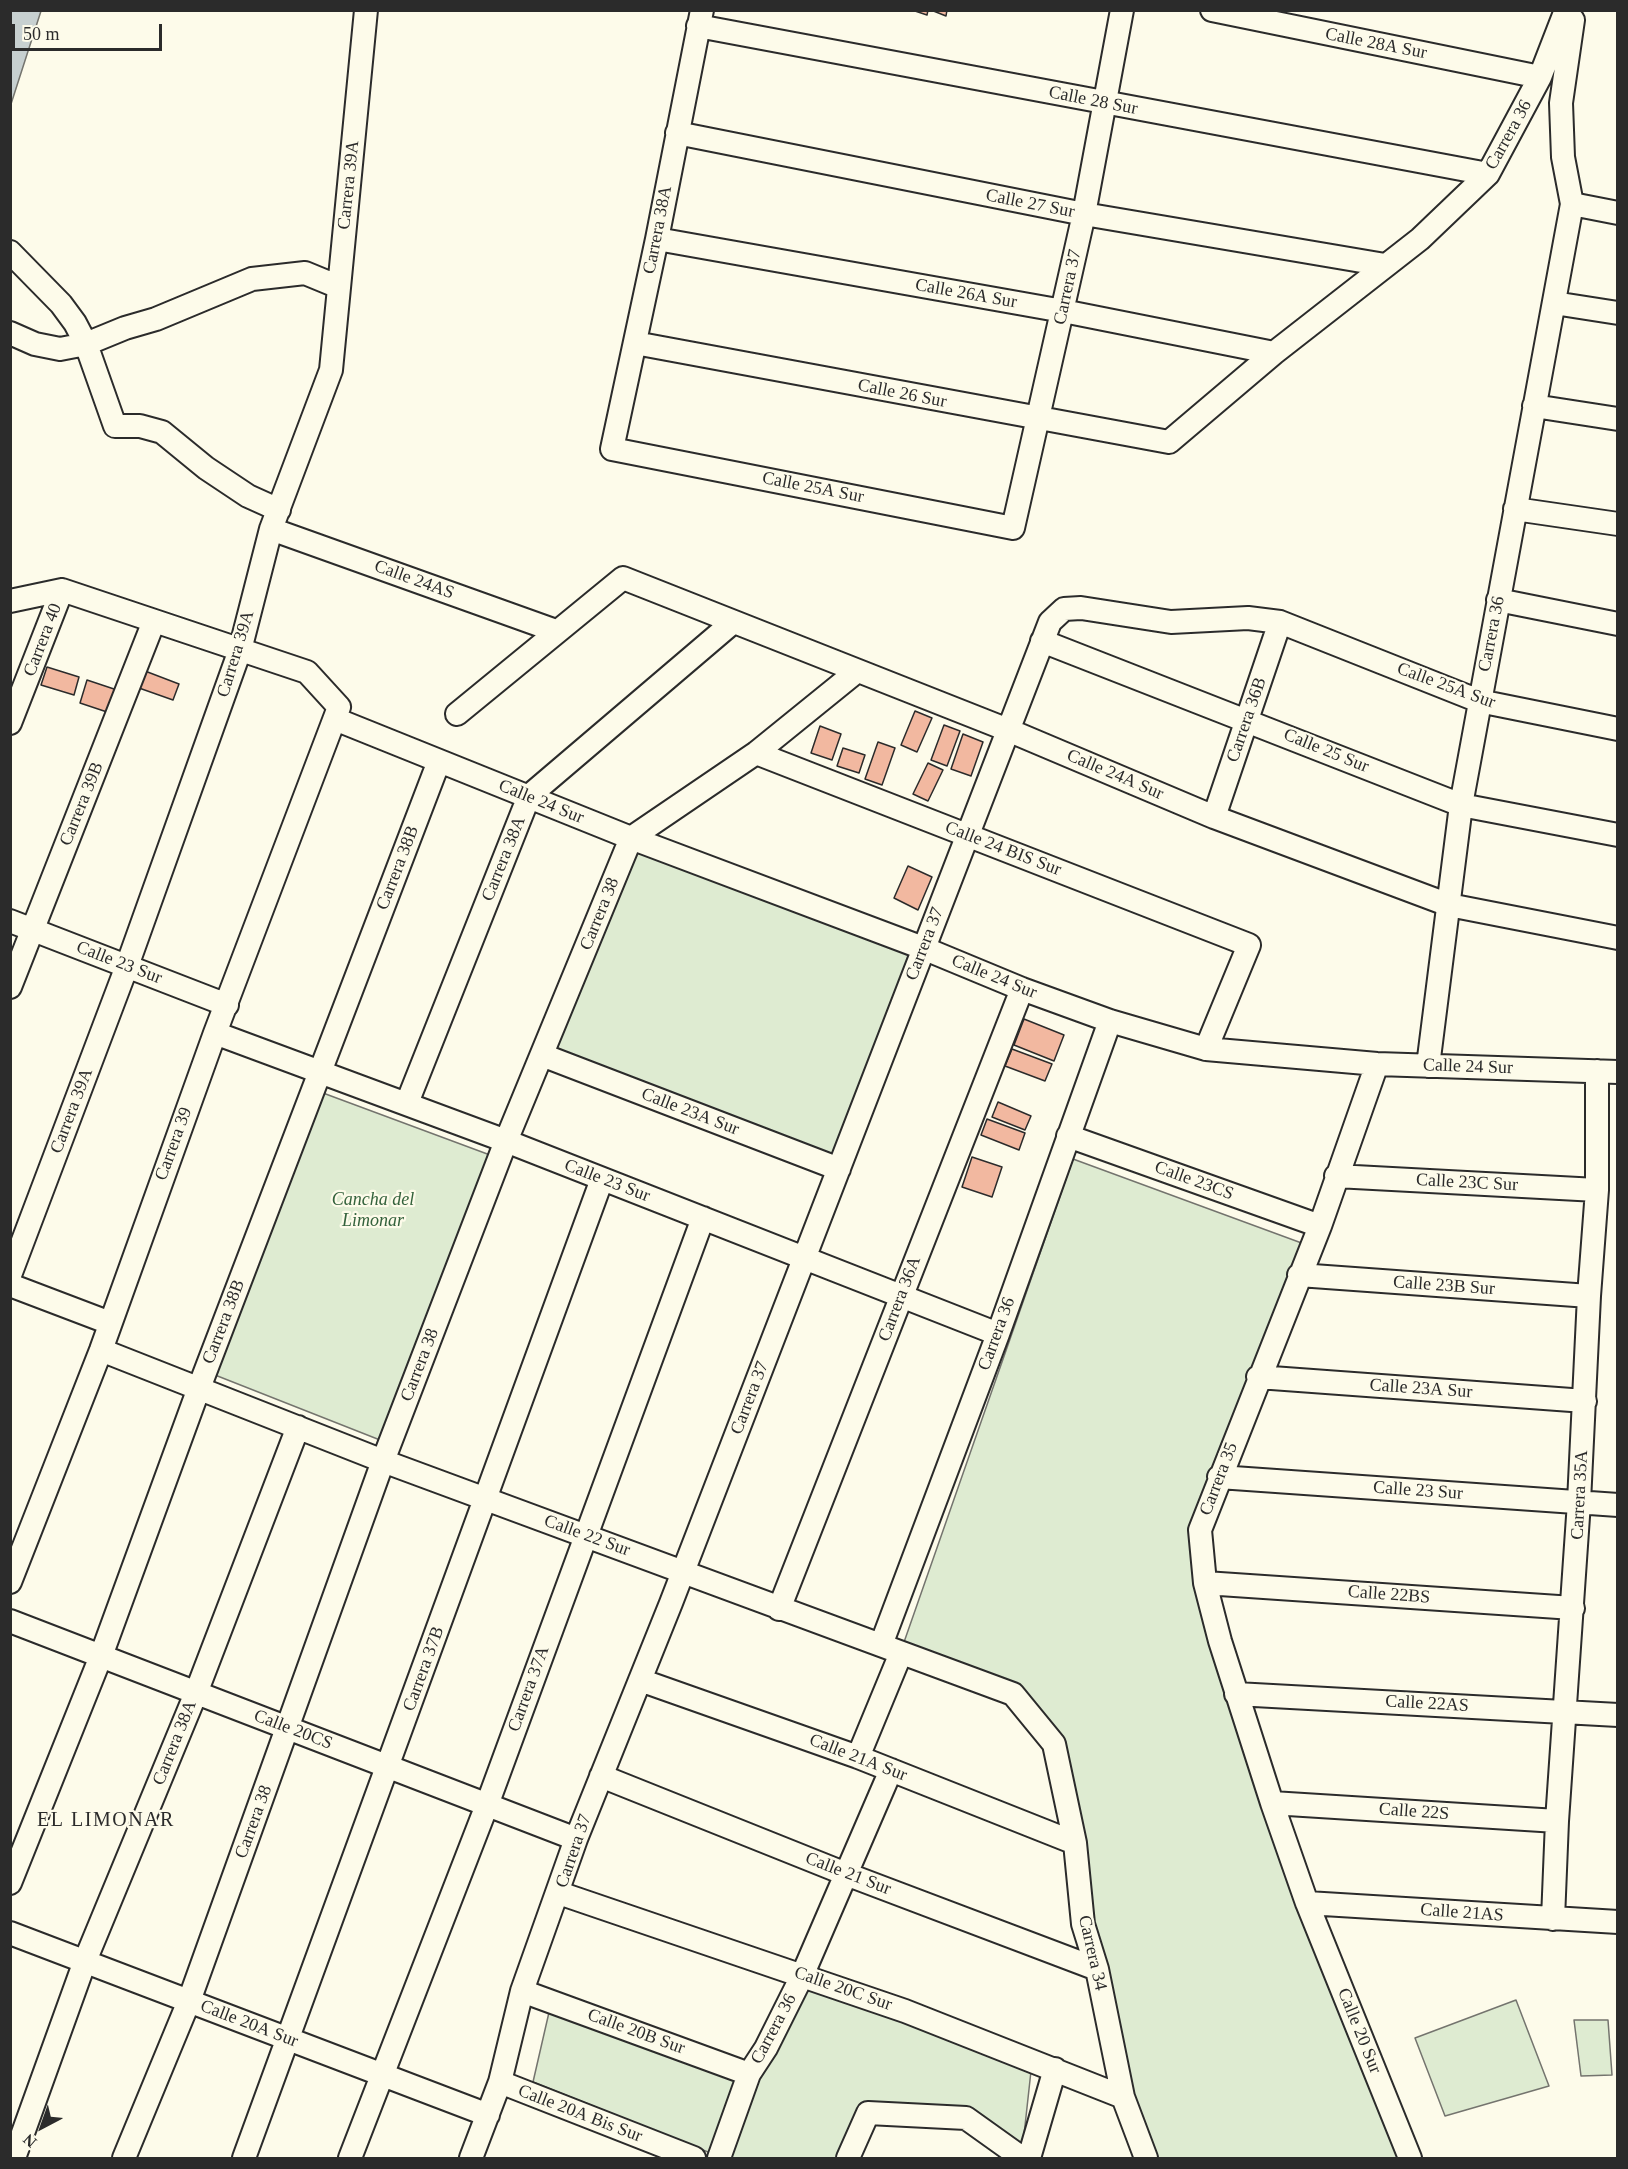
<!DOCTYPE html>
<html>
<head>
<meta charset="utf-8">
<style>
	body { margin:0 }
	#map { position:relative; width:1628px; height:2169px; overflow:hidden; background:#fdfbea; font-family:"Times New Roman",serif }
	canvas { display:block }
	.frame { position:absolute; inset:0; border:12px solid #2b2b2b; pointer-events:none }
	.north { position:absolute; left:12px; top:2097px; width:60px; height:60px; -webkit-text-stroke:4px #fdfbea; paint-order:stroke; rotate:221deg; font-size:16px; font-weight:700; line-height:24px; text-align:center; color:#2b2b2b }
	.north::after { content:''; display:block; margin:auto; width:21px; height:27px; background:#2b2b2b; clip-path:polygon(50% 0,100% 100%,50% 72%,0 100%) }
	.scale { position:absolute; left:12px; top:24px; width:150px; height:27px; box-sizing:border-box; border:3px solid #2b2b2b; border-top:0; padding-left:8px; font-size:18px; line-height:21px; white-space:nowrap; color:#2b2b2b; -webkit-text-stroke:4px #fdfbea; paint-order:stroke }
</style>
</head>
<body>
<div id="map">
<canvas width="1628" height="2169"></canvas>
<div class="frame"></div>
<div class="north">N</div>
<div class="scale">50 m</div>
</div>
<script>
const c = document.querySelector('canvas').getContext('2d');
c.lineJoin = 'round';
function fillPath(path, color) { c.fillStyle = color; c.fill(path, 'evenodd'); }
const poly = rows => new Path2D(rows.map(r => 'M' + r).join(''));
function strokePath(path, color, width, dash) { c.strokeStyle = color; c.lineWidth = width; c.lineCap = dash ? 'butt' : 'round'; c.setLineDash(dash || []); c.stroke(path); }
function label(font, color, halo, rows, align = 'center') {
  c.font = font + ' "Times New Roman",serif'; c.lineWidth = 4.5; c.setLineDash([]); c.textBaseline = 'middle'; c.strokeStyle = halo; c.fillStyle = color; for (const [text, x, y, turn = 0] of rows) {
    c.save(); c.translate(x, y); c.rotate((+turn || 0) * Math.PI / 180); c.textAlign = isNaN(turn) ? turn : align; if (halo) c.strokeText(text, 0, 0); c.fillText(text, 0, 0); c.restore();
  }
}
const green = poly([
	[637,847,914,951,833,1161,552,1052,637,847],
	[323,1093,490,1155,380,1440,215,1375,323,1093],
	[1073,1159,1307,1245,1210,1484,1215,1648,1408,2158,1153,2158,1125,2088,1059,1747,1016,1686,903,1645,1073,1159],
	[809,1979,1031,2071,1022,2153,964,2111,863,2110,842,2158,723,2158,533,2082,550,2008,752,2085,809,1979],
	[1516,2000,1549,2086,1445,2116,1415,2038,1516,2000],
	[1574,2020,1608,2020,1612,2075,1581,2076,1574,2020]
]);
fillPath(green, '#deebd1');
strokePath(green, '#74746e', 1.5);
const water = poly([
	[11,10,41,11,11,104,10,11,11,10]
]);
fillPath(water, '#c7d0d0');
strokePath(water, '#74746e', 1.5);
const building = poly([
	[912,10,928,10,927,15,912,10],
	[931,10,947,10,946,16,931,10],
	[47,667,79,677,74,695,41,685,47,667],
	[145,671,179,684,173,700,139,688,145,671],
	[87,680,117,690,110,713,80,703,87,680],
	[915,711,932,718,917,752,901,745,915,711],
	[944,725,960,731,947,766,931,760,944,725],
	[820,726,841,734,832,760,811,753,820,726],
	[963,734,983,742,971,776,951,769,963,734],
	[878,742,895,748,882,785,865,779,878,742],
	[843,748,865,755,859,773,837,766,843,748],
	[928,763,943,770,928,801,913,794,928,763],
	[908,866,932,877,918,910,894,898,908,866],
	[1024,1019,1064,1035,1054,1061,1014,1045,1024,1019],
	[1012,1049,1052,1064,1045,1081,1005,1066,1012,1049],
	[998,1102,1031,1116,1025,1130,992,1117,998,1102],
	[987,1119,1025,1133,1019,1150,981,1135,987,1119],
	[972,1157,1002,1167,992,1197,962,1187,972,1157]
]);
fillPath(building, '#f2b8a0');
strokePath(building, '#2b2b2b', 1.5);
const minor = poly([
	[702,10,657,239,612,449,1013,528,1084,214,1122,10],
	[1212,10,1540,77],
	[698,26,1488,174],
	[677,133,1084,214,1385,265],
	[1572,204,1618,213],
	[657,239,1063,311,1274,353],
	[10,252,61,304,75,323,86,344,115,426,140,426,162,432,206,468,248,496,279,510],
	[1554,303,1618,313],
	[10,333,35,344,60,349,86,344,125,328,156,319,252,279,305,273,339,287],
	[635,343,1169,442,1274,353,1420,239,1488,174,1540,77,1566,10],
	[1534,406,1618,419],
	[1515,509,1618,524],
	[271,529,556,631],
	[1498,600,1618,624],
	[10,601,62,590,307,672,339,707,215,1033,101,1350,10,1582],
	[1042,641,1461,805,1618,835],
	[457,714,623,578,1008,730,1214,817,1449,905,1618,938],
	[335,719,631,838,923,948,1022,989,1110,1021,1206,1049,1377,1064,1618,1072],
	[10,723,62,590],
	[756,753,1249,945,1206,1049],
	[1214,817,1280,622],
	[10,921,227,1005],
	[10,987,154,621],
	[215,1033,506,1141,998,1334],
	[542,1055,839,1169],
	[1377,1064,1320,1226,1200,1530,1205,1583,1220,1641,1272,1803,1307,1903,1410,2158],
	[1428,1066,1461,805,1572,204,1563,157,1561,103,1573,20],
	[407,1103,529,796,732,623],
	[1068,1136,1320,1226],
	[1336,1176,1597,1190],
	[10,1275,127,966,240,650,271,529,331,370,366,10],
	[1299,1275,1589,1296],
	[10,1285,110,1323],
	[101,1350,383,1461,1013,1694,1054,1744,1075,1843,1083,1924,1097,1969,1123,2097,1146,2158],
	[1258,1377,1585,1401],
	[1219,1477,1618,1505],
	[1205,1583,1573,1608],
	[779,1609,1022,989],
	[10,1621,576,1839],
	[881,1645,998,1334,1110,1021],
	[640,1680,858,1757,1075,1843],
	[1236,1694,1618,1715],
	[858,1757,901,1653],
	[601,1776,846,1874,1097,1969],
	[1272,1803,1557,1821],
	[10,1883,101,1656,199,1388,439,761],
	[559,1893,905,2011,1123,2097],
	[1307,1903,1618,1922],
	[1553,1919,1557,1821,1579,1502,1589,1296,1597,1190,1597,1071],
	[10,1933,488,2115],
	[522,1991,749,2074],
	[500,2082,694,2158],
	[14,2158,85,1961,196,1693,298,1427],
	[124,2158,189,2001,383,1461,506,1141,631,838,756,753,856,672],
	[244,2158,602,1179],
	[350,2158,487,1805,703,1218],
	[471,2158,500,2082,522,1991,576,1839,671,1603,1050,622,1064,609,1081,608,1171,622,1248,618,1280,622,1479,701,1618,729],
	[719,2158,749,2074,766,2048,802,1976,891,1770],
	[848,2158,868,2113,966,2118,1022,2158],
	[1029,2158,1055,2069]
]);
strokePath(minor, '#2b2b2b', 26);
strokePath(minor, '#fdfbea', 22);
label('18px', '#2b2b2b', '#fdfbea', [
	["Calle 28A Sur",1376,44,11],
	["Calle 28 Sur",1093,101,11],
	["Carrera 36",1509,135,-61],
	["Carrera 39A",349,185,-84],
	["Calle 27 Sur",1030,204,11],
	["Carrera 38A",658,230,-79],
	["Carrera 37",1068,287,-78],
	["Calle 26A Sur",966,294,10],
	["Calle 26 Sur",902,394,11],
	["Calle 25A Sur",813,488,11],
	["Calle 24AS",414,580,20],
	["Carrera 36",1492,634,-79],
	["Carrera 40",43,640,-69],
	["Carrera 39A",236,654,-73],
	["Calle 25A Sur",1446,686,20],
	["Carrera 36B",1247,720,-71],
	["Calle 25 Sur",1326,751,22],
	["Calle 24A Sur",1115,775,23],
	["Calle 24 Sur",541,802,22],
	["Carrera 39B",82,804,-68],
	["Calle 24 BIS Sur",1003,849,21],
	["Carrera 38A",504,859,-68],
	["Carrera 38B",398,868,-69],
	["Carrera 38",600,914,-68],
	["Carrera 37",925,944,-69],
	["Calle 23 Sur",119,963,21],
	["Calle 24 Sur",994,977,22],
	["Calle 24 Sur",1468,1067,2],
	["Carrera 39A",72,1111,-69],
	["Calle 23A Sur",690,1112,21],
	["Carrera 39",174,1144,-70],
	["Calle 23 Sur",607,1181,21],
	["Calle 23CS",1194,1181,20],
	["Calle 23C Sur",1467,1183,3],
	["Calle 23B Sur",1444,1286,4],
	["Carrera 36A",900,1299,-69],
	["Carrera 38B",224,1322,-69],
	["Carrera 36",997,1334,-70],
	["Carrera 38",420,1365,-69],
	["Calle 23A Sur",1421,1389,4],
	["Carrera 37",750,1398,-69],
	["Carrera 35",1219,1479,-69],
	["Calle 23 Sur",1418,1491,4],
	["Carrera 35A",1580,1495,-87],
	["Calle 22 Sur",587,1536,20],
	["Calle 22BS",1389,1595,4],
	["Carrera 37B",424,1669,-70],
	["Carrera 37A",529,1689,-70],
	["Calle 22AS",1427,1704,3],
	["Calle 20CS",293,1730,21],
	["Carrera 38A",175,1743,-68],
	["Calle 21A Sur",858,1758,21],
	["Calle 22S",1414,1812,4],
	["Carrera 38",254,1822,-70],
	["Carrera 37",574,1851,-71],
	["Calle 21 Sur",848,1874,21],
	["Calle 21AS",1462,1913,4],
	["Carrera 34",1092,1953,77],
	["Calle 20C Sur",843,1989,19],
	["Calle 20A Sur",249,2024,21],
	["Carrera 36",774,2029,-62],
	["Calle 20 Sur",1359,2031,68],
	["Calle 20B Sur",636,2032,20],
	["Calle 20A Bis Sur",580,2114,21]
]);
label('italic 18px', '#34623c', '#fdfbea', [
	["Cancha del",373,1200],
	["Limonar",373,1221]
]);
c.letterSpacing = '1.5px';
label('20px', '#2b2b2b', '#fdfbea', [
	["EL LIMONAR",106,1821]
]);
c.letterSpacing = '0px';
</script>
</body>
</html>
